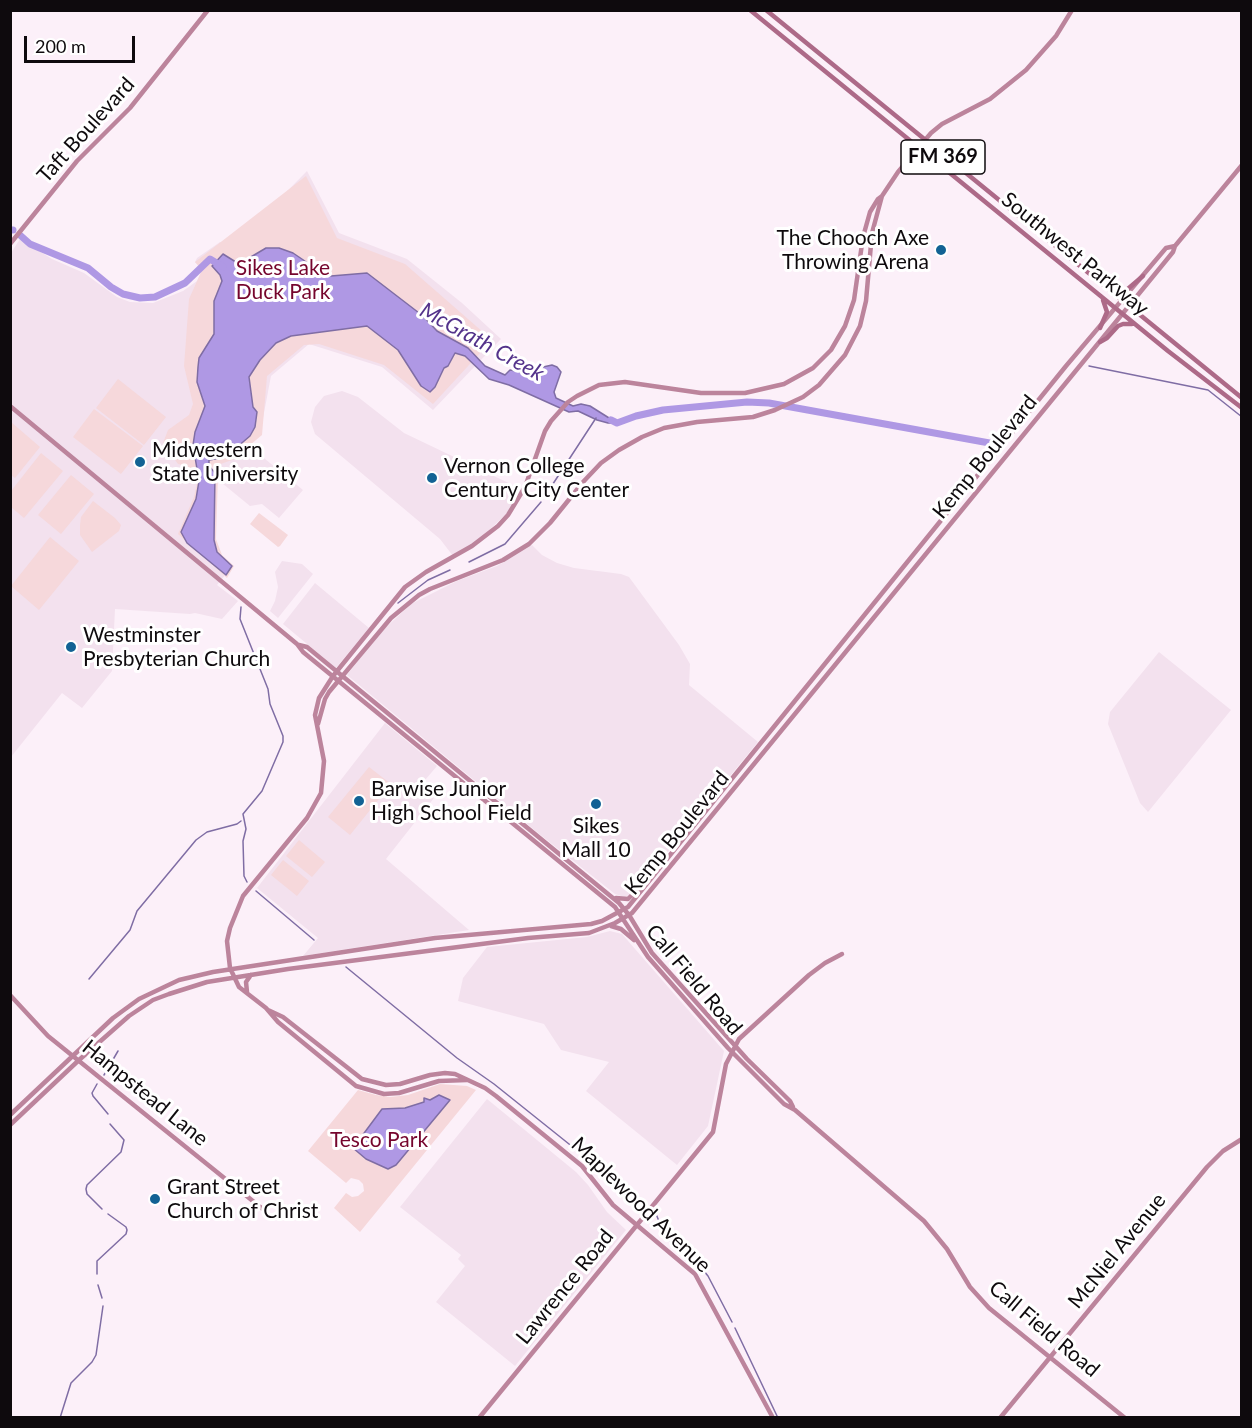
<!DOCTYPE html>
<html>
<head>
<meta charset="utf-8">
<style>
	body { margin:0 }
	#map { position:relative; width:1252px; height:1428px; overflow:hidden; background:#fcf0f9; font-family:Lato,sans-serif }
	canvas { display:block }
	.frame { position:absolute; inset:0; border:12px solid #0e0a0d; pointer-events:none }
	.scale { position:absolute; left:24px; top:36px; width:111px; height:27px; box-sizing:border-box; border:3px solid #0e0a0d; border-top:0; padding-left:8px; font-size:18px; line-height:21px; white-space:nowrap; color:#0e0a0d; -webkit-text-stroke:4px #fff; paint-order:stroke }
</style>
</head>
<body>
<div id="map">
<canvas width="1252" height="1428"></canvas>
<div class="frame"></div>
<div class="scale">200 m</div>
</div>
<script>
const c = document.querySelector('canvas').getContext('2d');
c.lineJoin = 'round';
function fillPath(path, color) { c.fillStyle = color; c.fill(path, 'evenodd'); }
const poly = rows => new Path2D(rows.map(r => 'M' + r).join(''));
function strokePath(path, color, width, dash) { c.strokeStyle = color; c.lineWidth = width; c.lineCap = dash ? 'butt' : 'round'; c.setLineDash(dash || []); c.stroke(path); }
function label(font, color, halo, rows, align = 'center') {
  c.font = font + ' Lato,sans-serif'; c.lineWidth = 6; c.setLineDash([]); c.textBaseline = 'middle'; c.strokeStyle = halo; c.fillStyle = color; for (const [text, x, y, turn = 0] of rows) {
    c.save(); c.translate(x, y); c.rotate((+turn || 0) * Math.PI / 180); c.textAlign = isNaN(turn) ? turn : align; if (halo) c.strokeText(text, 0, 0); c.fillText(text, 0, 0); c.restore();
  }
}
fillPath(poly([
	[307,171,339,233,407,259,462,303,501,339,433,410,382,367,309,344,271,376,260,434,248,445,303,490,279,518,262,504,250,506,217,479,214,540,218,552,232,567,217,585,238,601,222,619,195,613,190,614,115,609,112,671,82,708,62,693,11,757,11,253,20,239,52,259,84,273,117,297,130,302,153,303,183,291,197,281,202,270,195,262,197,258,220,242,231,248],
	[342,391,358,397,404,433,519,488,521,490,508,512,479,540,453,556,440,539,315,434,311,422,315,407,324,396],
	[532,545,542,555,557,563,574,568,621,574,629,577,679,645,690,664,689,685,758,742,652,871,630,896,624,897,615,894,538,833,347,675,379,634,411,604,457,581,497,566],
	[282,561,302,564,313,574,278,618,270,611,275,601,278,587,275,572],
	[315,583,369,628,336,668,283,624],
	[1159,652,1231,710,1148,812,1140,803,1108,724,1110,712],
	[385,723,437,766,420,786,434,798,386,859,469,930,303,956,318,938,257,888],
	[610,931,622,934,724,1051,708,1126,677,1165,586,1091,609,1062,561,1050,544,1024,458,1001,463,978,487,947,587,937],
	[487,1099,576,1172,588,1185,607,1212,626,1230,515,1366,436,1302,465,1266,458,1259,461,1255,400,1207]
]), '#f3e1ee');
fillPath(poly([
	[306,176,337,238,405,264,492,340,433,404,384,365,319,344,304,345,267,376,262,435,232,460,212,467,218,475,216,539,222,555,234,566,227,578,178,534,194,497,197,483,195,473,187,466,178,464,163,443,168,430,189,415,193,404,184,366,189,299,202,270,195,262],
	[118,379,166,417,144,445,96,408],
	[94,409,143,446,121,474,73,437],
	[11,422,40,447,15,478,11,475],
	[41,453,63,471,24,518,11,507,11,491],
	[71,475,94,494,61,534,38,515],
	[93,501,115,518,121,525,119,531,92,552,80,535,80,525,81,517],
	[259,513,288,535,280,546,278,547,250,524],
	[50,537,79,561,39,610,11,586],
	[369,767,391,784,350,835,328,817],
	[299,840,325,862,312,877,286,856],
	[283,860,309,881,297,896,271,875],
	[440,1084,467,1086,476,1090,360,1232,334,1208,346,1193,352,1197,358,1196,364,1191,363,1184,359,1180,351,1178,346,1183,308,1151,358,1090,376,1095,390,1097,408,1095]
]), '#f6d8db');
const water = poly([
	[266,248,279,248,293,253,324,274,331,276,367,273,423,316,437,331,468,348,485,366,505,375,510,370,528,373,543,367,552,365,557,367,561,372,554,392,556,398,573,406,581,404,590,406,617,423,608,423,597,420,578,411,569,412,509,385,489,379,465,356,455,353,448,366,444,368,435,387,430,392,421,386,398,350,367,326,291,336,276,343,260,360,249,377,253,407,257,412,255,427,250,436,230,453,221,458,209,460,209,466,215,473,214,540,217,552,232,566,226,575,187,543,181,532,196,499,199,481,193,445,195,432,205,406,197,382,198,367,199,358,214,334,214,301,222,281,220,275,212,266,223,254,239,264,266,248],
	[439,1095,450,1100,396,1165,388,1169,366,1159,353,1148,382,1109,405,1108,424,1102,424,1098,430,1100,439,1095]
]);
fillPath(water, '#af98e4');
strokePath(water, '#7f6da4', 1.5);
strokePath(poly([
	[1089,366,1208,390,1242,417],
	[547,493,596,418],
	[469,562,505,544,541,502],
	[398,603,428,580,450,570],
	[241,607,240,619,268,689,270,704,283,736,283,742,262,791,243,814,246,829,243,841,244,876,247,882],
	[256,891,314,940],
	[346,967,457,1058,494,1084,644,1204],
	[89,979,130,930,137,911,196,840,207,832,237,824,241,821],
	[104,1075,118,1051],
	[97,1084,92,1093,93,1096,108,1114],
	[102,1209,87,1194,86,1189,87,1185,121,1152,124,1140,110,1124],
	[656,1214,664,1233,672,1243,699,1265,708,1276,732,1322],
	[97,1274,97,1261,126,1234,127,1230,126,1227,108,1214],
	[98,1285,102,1298],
	[735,1328,778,1418],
	[60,1418,71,1383,92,1362,96,1355,103,1306]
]), '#7f6da4', 1.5);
strokePath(poly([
	[10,230,13,230],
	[21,236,30,244,88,268,111,287,123,294,140,298,155,297,185,283,210,259,223,267],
	[611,420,617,423,636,416,663,410,747,402,769,403,995,444]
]), '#af98e4', 7);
strokePath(poly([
	[10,244,77,161,130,108,208,10],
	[10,406,297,644,303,652,615,907,648,957,728,1048,784,1104,795,1110,924,1221,947,1249,970,1287,989,1308,1125,1418],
	[299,645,307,647,619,903,629,915,652,953,747,1059,790,1101,793,1107],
	[318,724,325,699,329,692,391,618,419,595,430,589,503,560,529,544,550,523,584,481,601,463,619,450,642,437,664,428,697,422,753,417,775,410,803,397,819,385,845,355,860,326,866,301,872,233,882,196],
	[616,898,628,899,639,888],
	[611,926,621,929,634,940],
	[247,992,246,982,251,975],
	[10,995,48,1036,264,1210],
	[268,1010,283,1017,362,1079,386,1085,400,1084,430,1075,445,1073,455,1074,485,1088,496,1096,582,1166,613,1205,695,1274,773,1418],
	[467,1080,439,1081,399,1093,384,1094,356,1086,278,1022,266,1008,239,987,230,968,227,941,230,928,243,896,307,818,321,793,324,761,315,715,319,698,333,676,405,587,426,572,472,546,498,526,508,515,525,487,545,431,551,421,568,402,577,396,599,385,625,382,701,393,745,393,784,384,813,368,831,350,845,326,854,300,863,237,870,212,878,199,882,196,898,172,931,133,942,124,990,99,1026,70,1056,36,1072,10],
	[10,1115,113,1018,139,999,179,980,213,972,435,938,591,924,602,921,628,907,1066,366,1166,248,1175,246],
	[10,1125,79,1060,129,1016,153,1000,169,994,207,982,288,969,528,938,589,933,615,923,632,913,1128,307,1173,252,1175,246,1242,165],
	[479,1418,713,1132,726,1064,739,1039,809,975,825,963,842,954],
	[1000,1418,1207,1167,1223,1151,1242,1139]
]), '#bc849c', 4.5);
strokePath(poly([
	[750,10,1168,351,1242,408],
	[766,10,1242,398],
	[1114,294,1123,293,1143,276],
	[1100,328,1107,312,1103,300],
	[1100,342,1107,338,1118,326,1123,324,1132,324]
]), '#ad6a88', 4.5);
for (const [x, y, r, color] of [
	[941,250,6,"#126294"],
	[140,462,6,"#126294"],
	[432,478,6,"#126294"],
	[71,647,6,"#126294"],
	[359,801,6,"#126294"],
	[596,804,6,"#126294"],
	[155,1199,6,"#126294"]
]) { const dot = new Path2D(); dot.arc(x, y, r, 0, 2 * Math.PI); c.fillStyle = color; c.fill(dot); strokePath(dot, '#fff', 2); }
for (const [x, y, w] of [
	[943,157,84]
]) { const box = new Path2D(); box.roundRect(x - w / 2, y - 17, w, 34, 4.5); c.fillStyle = '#fff'; c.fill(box); strokePath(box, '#0e0a0d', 1.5); }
label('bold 20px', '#0e0a0d', null, [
	["FM 369",943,157]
]);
label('21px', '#0e0a0d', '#fff', [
	["Taft Boulevard",86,130,-48],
	["Southwest Parkway",1075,254,39],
	["Kemp Boulevard",985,457,-51],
	["Kemp Boulevard",677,833,-51],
	["Call Field Road",694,980,50],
	["Hampstead Lane",145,1093,39],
	["Maplewood Avenue",641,1205,44],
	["McNiel Avenue",1117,1251,-51],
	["Lawrence Road",565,1287,-51],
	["Call Field Road",1044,1329,40]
]);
label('21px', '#0e0a0d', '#fff', [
	["The Chooch Axe",929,238,"right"],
	["Throwing Arena",929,262,"right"],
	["Midwestern",152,450],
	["State University",152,474],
	["Vernon College",444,466],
	["Century City Center",444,490],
	["Westminster",83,635],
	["Presbyterian Church",83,659],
	["Barwise Junior",371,789],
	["High School Field",371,813],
	["Sikes",596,826,"center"],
	["Mall 10",596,850,"center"],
	["Grant Street",167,1187],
	["Church of Christ",167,1211]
], 'left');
label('21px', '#75052d', '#fff', [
	["Sikes Lake",283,268],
	["Duck Park",283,292],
	["Tesco Park",379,1140]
]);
label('italic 22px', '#54338b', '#fff', [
	["McGrath Creek",482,342,29]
]);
</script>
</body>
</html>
